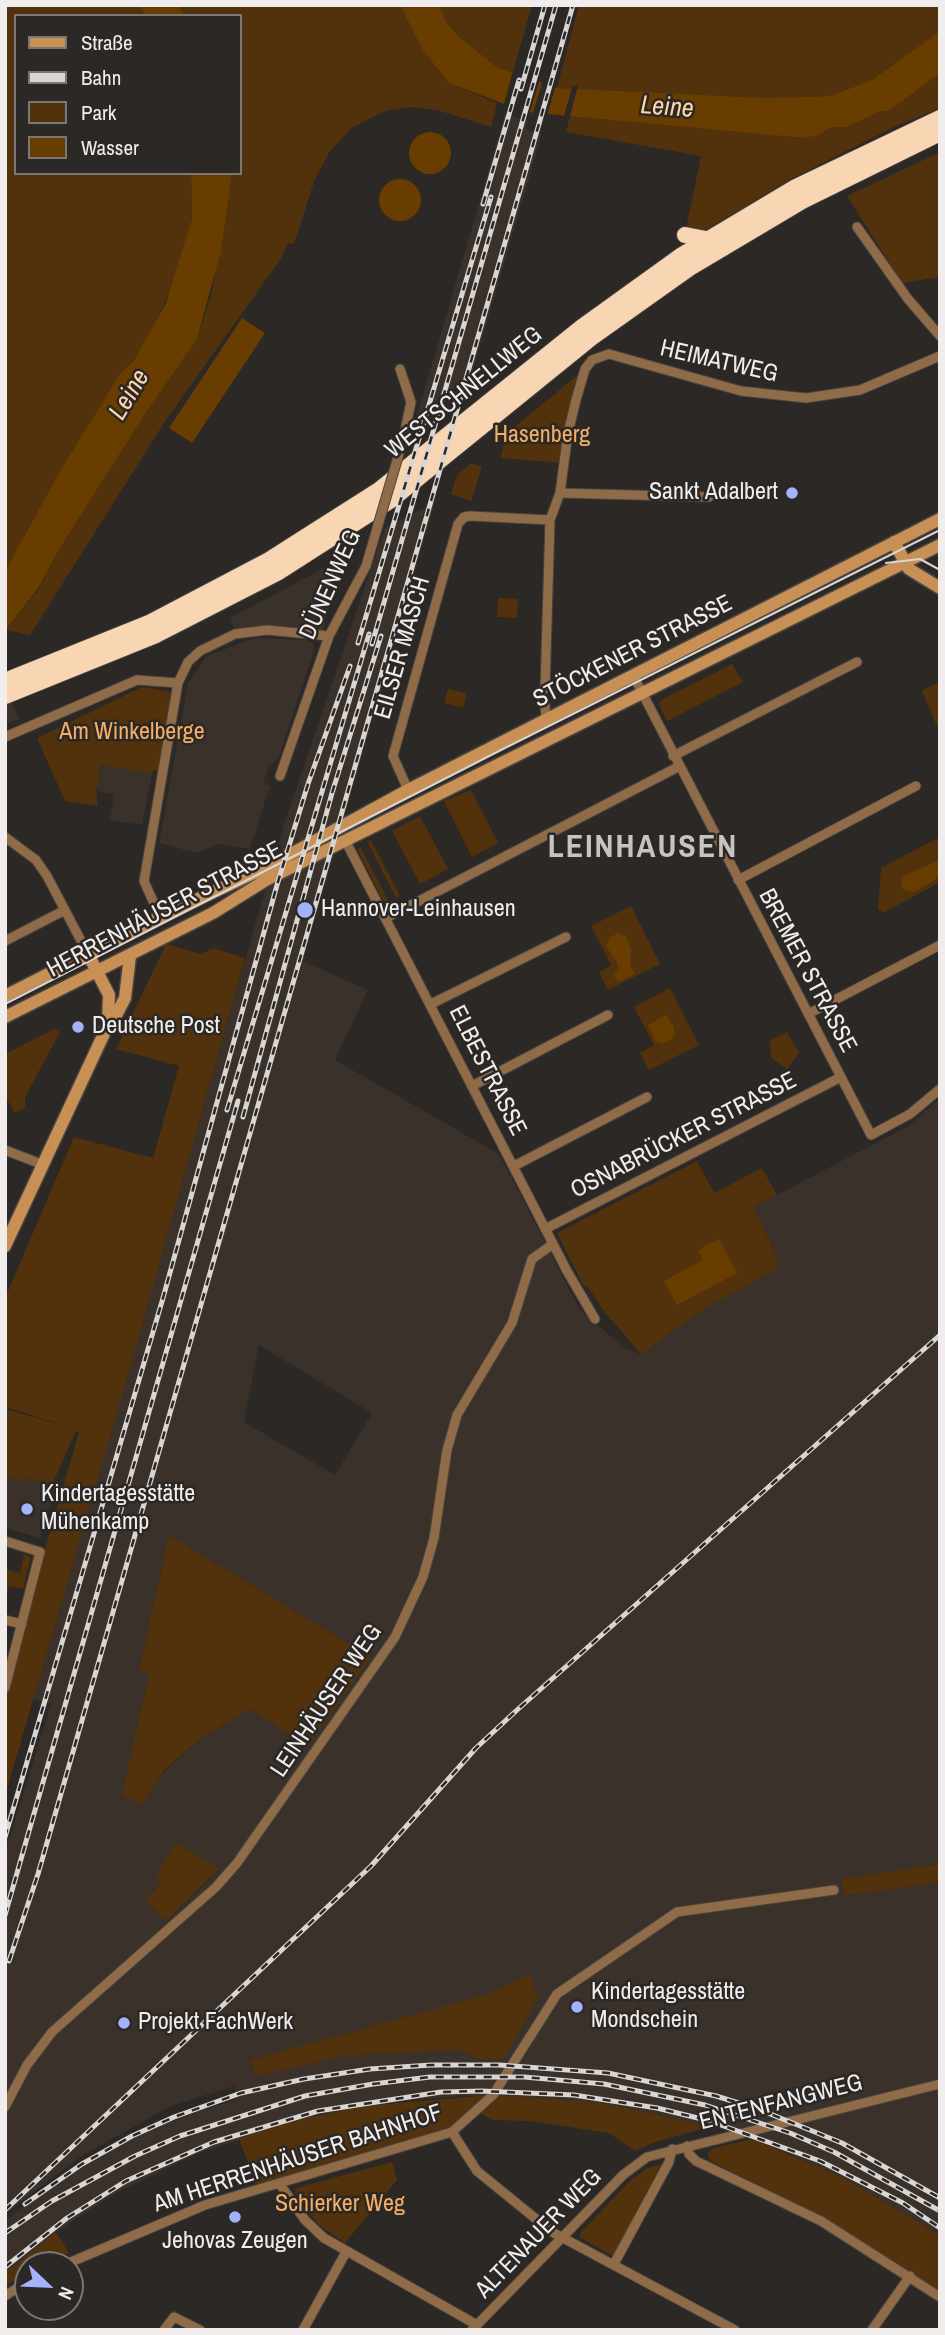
<!DOCTYPE html>
<html>
<head>
<meta charset="utf-8">
<style>
	body { margin:0 }
	#map { position:relative; width:945px; height:2335px; overflow:hidden; background:#2b2825; font-family:"Archivo Narrow",sans-serif }
	canvas { display:block }
	.frame { position:absolute; inset:0; border:7px solid #f0edec; pointer-events:none }
	.legend { position:absolute; left:14px; top:14px; width:228px; height:161px; box-sizing:border-box; background:#2b2825; border:2px solid #7a7775; margin:0; padding:9px 12px; list-style:none; font-size:21px; color:#f0edec }
	.legend li { display:flex; align-items:center; gap:14px; height:35px }
	.legend b { width:35px; border:2px solid #7a7775 }
	.north { position:absolute; left:14px; top:2251px; width:70px; height:70px; box-sizing:border-box; background:#2b2825; border:2px solid #7a7775; border-radius:50%; rotate:113deg; font-size:19px; font-weight:700; line-height:28px; text-align:center; color:#f0edec }
	.north::after { content:''; display:block; margin:auto; width:24px; height:32px; background:#a4b2fc; clip-path:polygon(50% 0,100% 100%,50% 72%,0 100%) }
</style>
</head>
<body>
<div id="map">
<canvas width="945" height="2335"></canvas>
<div class="frame"></div>
<ul class="legend">
<li><b style="height:9px;background:#c99055"></b>Straße</li>
<li><b style="height:9px;background:#d8d5d3"></b>Bahn</li>
<li><b style="height:19px;background:#52320c"></b>Park</li>
<li><b style="height:19px;background:#693d00"></b>Wasser</li>
</ul>
<div class="north">N</div>
</div>
<script>
const c = document.querySelector('canvas').getContext('2d');
c.lineJoin = 'round';
function fillPath(path, color) { c.fillStyle = color; c.fill(path, 'evenodd'); }
const poly = rows => new Path2D(rows.map(r => 'M' + r).join(''));
function strokePath(path, color, width, dash) { c.strokeStyle = color; c.lineWidth = width; c.lineCap = dash ? 'butt' : 'round'; c.setLineDash(dash || []); c.stroke(path); }
function label(font, color, halo, rows, align = 'center') {
  c.font = font + ' "Archivo Narrow",sans-serif'; c.lineWidth = 5; c.setLineDash([]); c.textBaseline = 'middle'; c.strokeStyle = halo; c.fillStyle = color; for (const [text, x, y, turn = 0] of rows) {
    c.save(); c.translate(x, y); c.rotate((+turn || 0) * Math.PI / 180); c.textAlign = isNaN(turn) ? turn : align; if (halo) c.strokeText(text, 0, 0); c.fillText(text, 0, 0); c.restore();
  }
}
fillPath(poly([
	[505,114,528,121,526,129,542,134,473,370,413,429],
	[435,502,303,961,368,990,335,1060,499,1154,580,1310,625,1348,641,1354,706,1308,773,1249,754,1207,910,1125,940,1098,940,1864,841,1879,845,1896,940,1882,940,2235,844,2178,776,2148,712,2126,596,2102,467,2096,410,2100,317,2115,199,2153,116,2193,56,2232,5,2273,5,2221,26,2205,100,2154,160,2124,237,2099,234,2086,169,2107,80,2157,5,2214,5,1853,51,1704,33,1699,285,821,385,528],
	[259,1345,372,1413,335,1475,244,1422],
	[169,1535,371,1657,308,1745,250,1709,202,1738,158,1777,149,1674,139,1669],
	[211,1878,167,1920,145,1899,163,1882],
	[337,561,323,632,236,633,230,618],
	[254,638,307,640,313,643,314,650,278,760,269,766,263,784,270,786,250,849,220,844,197,853,159,843,188,683,207,656],
	[12,702,19,719,5,725,5,704],
	[101,765,152,774,142,825,110,820,114,794,96,791],
	[5,1476,21,1481,23,1476,52,1485,54,1490,40,1538,5,1528]
]), '#39312a');
fillPath(poly([
	[5,5,136,5,148,16,16,16,16,173,191,173,192,219,173,285,147,340,133,362,121,372,60,471,5,571],
	[179,5,400,5,422,49,449,83,497,103,491,127,437,110,410,107,385,111,353,127,330,151,315,179,294,244,288,243,280,260,166,420,30,635,6,630,40,587,60,548,143,417,197,339,212,292,232,173,240,173,240,16,184,16],
	[439,5,532,5,512,75,498,68,456,34,445,20],
	[579,5,940,5,940,31,872,80,830,96,767,98,557,88],
	[940,73,940,108,896,126,789,180,683,243,701,156,566,132,570,116,805,138,817,136,832,127,847,127,879,112,889,111],
	[940,152,940,277,902,283,847,196],
	[585,369,563,463,501,458,506,434],
	[471,463,482,467,471,501,451,494,457,475],
	[498,598,518,599,517,618,497,617],
	[732,664,743,682,667,721,659,704,661,700],
	[940,681,940,733,922,691],
	[142,687,177,693,165,773,153,770,152,774,101,765,96,791,98,806,65,801,37,738],
	[448,689,467,693,463,708,444,703],
	[471,790,498,843,472,857,444,801],
	[420,816,448,869,420,884,392,831],
	[940,837,940,882,883,913,878,909,881,868],
	[371,840,400,896,396,898,367,841],
	[360,846,389,902,385,904,358,851],
	[631,906,660,964,608,990,599,972,611,965,591,926],
	[166,944,201,954,213,948,245,958,130,1368,5,1796,5,1688,79,1432,76,1431,52,1485,24,1477,22,1481,5,1476,5,1409,76,1429,5,1407,5,1298,74,1137,153,1158,179,1066,116,1049],
	[670,988,699,1045,649,1070,640,1053,654,1045,634,1007],
	[54,1029,60,1032,25,1097,25,1108,15,1113,5,1096,5,1054],
	[787,1032,799,1053,787,1069,771,1058,770,1040],
	[697,1161,714,1193,762,1168,777,1195,754,1207,773,1249,778,1268,706,1308,641,1354,603,1310,588,1287,583,1285,557,1233],
	[169,1535,371,1657,308,1746,250,1709,202,1738,164,1770,141,1805,122,1794,149,1675,139,1669],
	[24,1554,31,1557,23,1589,9,1586,5,1601,5,1569,20,1573],
	[176,1842,219,1869,166,1921,145,1900,162,1882,156,1875],
	[940,1864,940,1882,845,1896,841,1879],
	[530,1974,538,1998,503,2060,483,2059,458,2050,344,2056,256,2076,251,2060,488,1994],
	[493,2095,596,2102,712,2126,655,2142,635,2151,609,2133,530,2121,493,2120,477,2112,452,2132,256,2185,239,2138,289,2122,363,2106],
	[753,2139,844,2178,940,2235,940,2293,823,2218,709,2160,708,2152,714,2148],
	[392,2162,397,2180,345,2243,318,2224,295,2193,296,2188],
	[664,2163,614,2257,580,2237,581,2232,630,2181,646,2169],
	[56,2232,69,2253,41,2265,28,2265,28,2271,5,2286,5,2273]
]), '#52320c');
fillPath(poly([
	[136,5,179,5,184,16,148,16],
	[400,5,439,5,445,20,456,34,498,68,557,88,767,98,830,96,872,80,940,31,940,73,889,111,879,112,847,127,832,127,817,136,804,138,525,112,449,83,422,49],
	'409 153a21 21 0 1 1 42 0a21 21 0 1 1-42 0Z',
	[191,173,232,173,221,251,197,339,143,417,60,548,39,587,5,631,5,571,60,471,121,372,133,362,166,303,192,219],
	'379 200a21 21 0 1 1 42 0a21 21 0 1 1-42 0Z',
	[242,318,265,333,192,443,169,428],
	[940,860,940,874,934,880,914,892,902,889,901,877],
	[618,933,626,936,631,950,630,965,635,973,619,982,613,975,619,970,617,962,606,946,609,938],
	[666,1015,674,1027,674,1037,663,1044,655,1041,648,1025],
	[719,1239,737,1273,677,1305,664,1281,703,1260,698,1250]
]), '#693d00');
fillPath(poly([
	[513,71,540,79,529,115,503,108],
	[543,80,556,84,547,116,532,116],
	[573,85,578,86,569,120,563,119]
]), '#2b2825');
const street = poly([
	[857,227,908,299,940,336],
	[400,369,411,402,403,440],
	[560,493,709,497],
	[633,675,871,1135,910,1114,940,1089],
	[545,689,550,520,560,493,568,433,576,400,585,369,592,360,609,354,741,391,806,398,860,390,940,356],
	[545,705,546,720],
	[5,737,137,680,178,683,188,662,200,651,235,634,267,630,329,636],
	[673,756,857,662],
	[280,776,329,636,366,566,378,525],
	[408,790,393,756,458,524,464,517,470,516,550,520],
	[5,837,36,860,47,876,88,954],
	[345,840,567,1271,595,1319],
	[738,880,916,786],
	[160,917,144,881,178,683],
	[386,918,678,767],
	[5,941,65,910],
	[431,1004,566,937],
	[808,1014,940,945],
	[472,1086,608,1015],
	[5,1150,41,1164],
	[514,1166,647,1097],
	[545,1229,841,1077],
	[5,1541,40,1552,5,1688],
	[5,1620,22,1624],
	[5,2107,27,2065,52,2032,216,1887,237,1863,395,1637,423,1577,434,1538,447,1450,457,1415,512,1323,532,1259,553,1244],
	[452,2132,477,2171,552,2232,735,2330],
	[687,2146,689,2154,696,2161,821,2221,940,2297],
	[279,2183,305,2220,324,2238,477,2325],
	[614,2264,669,2162,672,2149],
	[64,2265,205,2205,452,2132,493,2095,557,1994,677,1912,834,1890],
	[5,2296,28,2281],
	[164,2330,174,2317,200,2330],
	[303,2330,346,2252],
	[472,2330,623,2175,647,2157,940,2084],
	[872,2330,910,2276]
]);
const secondary = poly([
	[894,542,909,569,940,588],
	[5,996,160,917,269,866,408,790,940,519],
	[5,1017,213,913,266,880,940,545],
	[111,1025,125,998,130,956],
	[5,1246,108,1025,109,995,88,954]
]);
const highway = poly([
	[685,235,706,239],
	[5,681,149,623,269,560,379,490,582,327,682,255,794,188,940,118],
	[5,696,156,635,277,573,391,500,591,338,691,267,802,201,940,133]
]);
strokePath(street, '#474441', 11);
strokePath(secondary, '#474441', 15);
strokePath(highway, '#474441', 18);
strokePath(street, '#8f6b48', 9);
strokePath(secondary, '#c99055', 12);
strokePath(highway, '#f8d5b3', 16);
strokePath(poly([
	[886,563,920,559,940,570],
	[5,1004,501,750,940,530]
]), '#d8d5d3', 2);
const rail = poly([
	[521,89,545,5],
	[483,204,519,80],
	[358,643,491,197],
	[372,644,556,5],
	[227,1110,369,634],
	[243,1117,332,793,381,636],
	[5,1837,163,1298,277,885,308,784,350,666],
	[5,1915,238,1101],
	[9,1961,38,1874,573,5],
	[25,2204,82,2164,132,2136,174,2117,241,2093,304,2079,370,2069,431,2065,499,2065,608,2073,716,2096,758,2109,842,2143,940,2198],
	[5,2210,371,1866,476,1748,517,1710,940,1335],
	[5,2233,52,2201,135,2156,180,2136,305,2096,373,2084,430,2077,524,2077,604,2084,705,2105,790,2133,834,2152,940,2211],
	[5,2267,67,2218,126,2181,214,2142,318,2111,441,2092,482,2091,574,2095,657,2108,710,2121,820,2161,903,2203,940,2228]
]);
strokePath(rail, '#d8d5d3', 5);
strokePath(rail, '#2b2825', 2.5, [8]);
const streetBridge = poly([
	[378,525,403,440]
]);
strokePath(streetBridge, '#474441', 11, []);
strokePath(streetBridge, '#8f6b48', 9);
for (const [x, y, r, color] of [
	[792,493,7,"#a4b2fc"],
	[305,910,9,"#a4b2fc"],
	[78,1027,7,"#a4b2fc"],
	[27,1509,7,"#a4b2fc"],
	[577,2007,7,"#a4b2fc"],
	[124,2023,7,"#a4b2fc"],
	[235,2217,7,"#a4b2fc"]
]) { const dot = new Path2D(); dot.arc(x, y, r, 0, 2 * Math.PI); c.fillStyle = color; c.fill(dot); strokePath(dot, '#2b2825', 2.5); }
label('24px', '#f0edec', '#2b2825', [
	["HEIMATWEG",719,362,13],
	["WESTSCHNELLWEG",464,393,-39],
	["DÜNENWEG",331,585,-66],
	["EILSER MASCH",403,648,-74],
	["STÖCKENER STRASSE",633,652,-27],
	["HERRENHÄUSER STRASSE",165,910,-28],
	["BREMER STRASSE",807,971,62],
	["ELBESTRASSE",487,1071,63],
	["OSNABRÜCKER STRASSE",684,1136,-27],
	["LEINHÄUSER WEG",327,1701,-56],
	["ENTENFANGWEG",781,2103,-14],
	["AM HERRENHÄUSER BAHNHOF",298,2159,-18],
	["ALTENAUER WEG",539,2234,-46]
]);
label('24px', '#f4ae66', '#2b2825', [
	["Hasenberg",542,436],
	["Am Winkelberge",132,733],
	["Schierker Weg",340,2205]
]);
label('24px', '#f0edec', '#2b2825', [
	["Sankt Adalbert",778,493,"right"],
	["Hannover-Leinhausen",321,910],
	["Deutsche Post",92,1027],
	["Kindertagesstätte",41,1495],
	["Mühenkamp",41,1523],
	["Kindertagesstätte",591,1993],
	["Mondschein",591,2021],
	["Projekt FachWerk",138,2023],
	["Jehovas Zeugen",235,2242,"center"]
], 'left');
label('italic 26px', '#ffd4ab', '#2b2825', [
	["Leine",667,108,4],
	["Leine",130,395,-59]
]);
c.letterSpacing = '2px';
label('bold 32px', '#c7c3c0', '#2b2825', [
	["LEINHAUSEN",643,848]
]);
c.letterSpacing = '0px';
</script>
</body>
</html>
